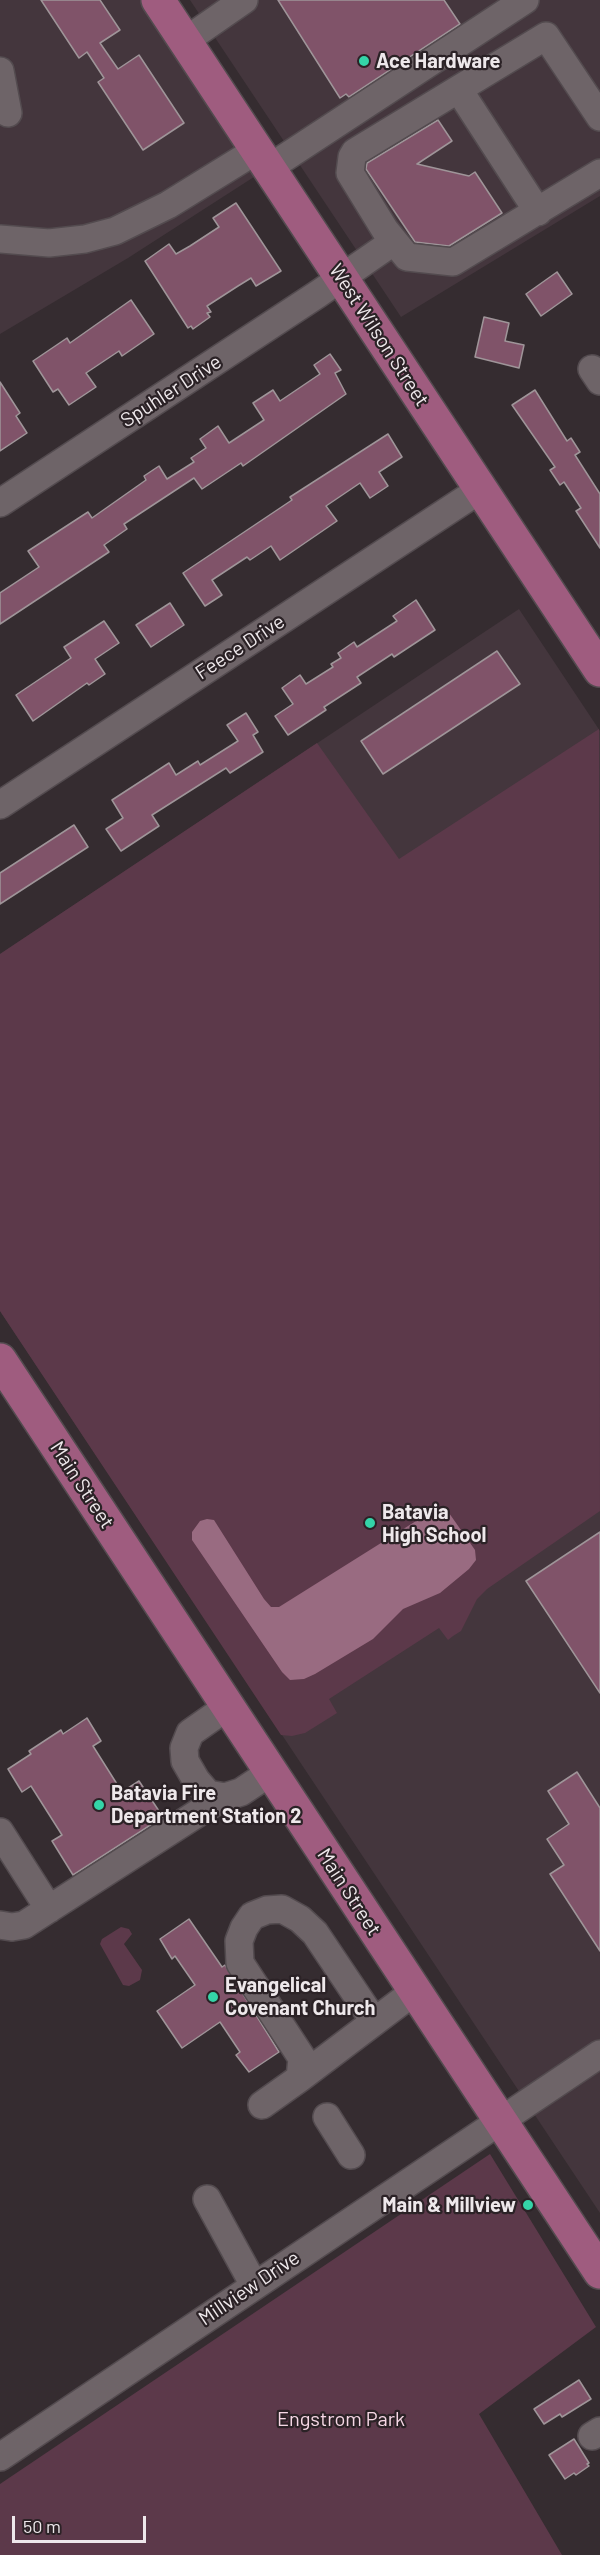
<!DOCTYPE html>
<html>
<head>
<meta charset="utf-8">
<style>
	body { margin:0 }
	#map { position:relative; width:600px; height:2555px; overflow:hidden; background:#352c30; font-family:Barlow,sans-serif }
	canvas { display:block }
	.scale { position:absolute; left:12px; top:2516px; width:134px; height:27px; box-sizing:border-box; border:3px solid #eee8eb; border-top:0; padding-left:8px; font-size:18px; line-height:21px; white-space:nowrap; color:#eee8eb; -webkit-text-stroke:4px #2b2226; paint-order:stroke }
</style>
</head>
<body>
<div id="map">
<canvas width="600" height="2555"></canvas>
<div class="scale">50 m</div>
</div>
<script>
const c = document.querySelector('canvas').getContext('2d');
c.lineJoin = 'round';
function fillPath(path, color) { c.fillStyle = color; c.fill(path, 'evenodd'); }
const poly = rows => new Path2D(rows.map(r => 'M' + r).join(''));
function strokePath(path, color, width, dash) { c.strokeStyle = color; c.lineWidth = width; c.lineCap = dash ? 'butt' : 'round'; c.setLineDash(dash || []); c.stroke(path); }
function label(font, color, halo, rows, align = 'center') {
  c.font = font + ' Barlow,sans-serif'; c.lineWidth = 4.5; c.setLineDash([]); c.textBaseline = 'middle'; c.strokeStyle = halo; c.fillStyle = color; for (const [text, x, y, turn = 0] of rows) {
    c.save(); c.translate(x, y); c.rotate((+turn || 0) * Math.PI / 180); c.textAlign = isNaN(turn) ? turn : align; if (halo) c.strokeText(text, 0, 0); c.fillText(text, 0, 0); c.restore();
  }
}
fillPath(poly([
	[0,0,141,0,257,175,128,258,0,334],
	[190,0,600,0,600,196,401,317],
	[519,609,600,731,600,2213,0,1311,0,954]
]), '#44363d');
fillPath(poly([
	[599,729,600,1511,487,1589,477,1599,461,1631,453,1636,448,1640,439,1628,329,1699,337,1713,305,1733,292,1736,281,1735,0,1311,0,954,317,743,399,859],
	[121,1927,129,1929,132,1934,124,1944,142,1970,140,1980,129,1986,123,1985,100,1944,102,1939],
	[490,2154,596,2327,479,2414,562,2555,0,2555,0,2484]
]), '#5c394a');
fillPath(poly([
	[441,1509,449,1513,475,1550,476,1560,469,1569,440,1593,403,1609,373,1639,315,1674,304,1679,290,1680,282,1672,192,1540,192,1532,200,1521,207,1519,214,1520,264,1599,271,1607,279,1607,432,1511]
]), '#996b81');
const building = poly([
	[41,0,100,0,120,30,100,43,118,69,139,55,184,123,143,150,98,82,104,78,87,52,79,58,41,0],
	[278,0,444,0,460,24,349,97,346,94,340,98,278,0],
	[438,120,452,141,417,164,469,176,475,172,502,213,449,246,415,242,366,169,367,163,438,120],
	[236,203,281,271,256,286,251,278,238,286,207,306,211,312,207,313,210,317,193,329,191,326,188,328,145,261,169,244,176,254,190,246,219,227,213,218,236,203],
	[557,272,572,294,541,316,526,294,557,272],
	[131,300,154,334,122,356,119,351,86,373,96,387,69,405,58,389,53,392,33,361,67,338,70,343,131,300],
	[484,317,509,323,505,341,524,345,519,368,475,357,484,317],
	[330,354,341,370,335,373,346,394,243,466,241,463,202,489,194,478,124,524,127,529,104,545,109,552,0,624,0,593,39,567,28,551,88,512,92,518,146,480,144,476,159,466,167,479,194,462,191,458,206,448,200,439,218,426,229,443,264,420,253,403,273,390,280,401,320,374,314,365,330,354],
	[0,382,20,413,16,416,27,433,0,451,0,382],
	[535,390,567,441,571,438,580,452,575,455,600,494,600,548,576,511,581,508,564,482,560,485,550,470,555,467,512,405,535,390],
	[388,434,402,457,379,472,388,486,370,498,360,483,326,506,337,521,280,560,271,546,250,560,247,557,212,580,222,595,205,606,183,573,292,500,290,497,388,434],
	[416,600,435,630,394,657,392,654,357,677,361,683,324,707,326,710,288,735,275,716,293,704,282,688,300,675,306,684,333,667,331,664,341,658,338,653,354,642,357,647,397,621,393,616,416,600],
	[170,603,184,625,151,647,136,625,170,603],
	[104,621,119,643,95,659,105,674,89,685,87,683,33,721,16,695,71,658,64,647,104,621],
	[497,651,520,684,383,774,361,741,497,651],
	[246,713,258,732,253,735,263,752,230,773,226,768,152,815,159,826,121,851,106,829,123,818,112,800,169,763,176,775,198,761,200,765,238,741,227,725,246,713],
	[74,825,88,847,0,904,0,873,74,825],
	[600,1532,600,1693,526,1581,600,1532],
	[87,1718,101,1741,93,1746,122,1792,139,1781,163,1817,73,1875,52,1841,62,1835,31,1786,22,1792,8,1769,31,1754,29,1751,61,1730,63,1734,87,1718],
	[577,1772,600,1808,600,1951,550,1874,564,1865,547,1839,569,1824,548,1791,577,1772],
	[189,1919,222,1967,225,1965,279,2052,249,2072,236,2055,240,2052,220,2022,182,2048,157,2011,195,1985,175,1956,172,1959,160,1939,189,1919],
	[579,2380,591,2399,562,2417,560,2414,544,2424,534,2409,579,2380],
	[574,2439,589,2463,587,2464,589,2466,576,2475,574,2473,565,2479,549,2455,574,2439]
]);
fillPath(building, '#805369');
strokePath(building, '#9f9599', 1.5);
const minor = poly([
	[185,41,244,0],
	[0,71,8,113],
	[459,90,538,212],
	[600,117,546,36,355,152,352,157,350,173,385,230,407,257,453,262,600,173],
	[269,168,525,0],
	[0,239,49,243,85,239,115,231,168,205,257,150],
	[592,369,600,381],
	[0,503,318,294,393,242],
	[0,805,481,489],
	[227,1707,190,1733,184,1748,185,1761,196,1780,208,1794,225,1797,241,1792,271,1772],
	[0,1832,49,1909],
	[0,1925,12,1927,24,1925,223,1797],
	[300,2078,415,1991],
	[262,2105,300,2078,302,2058,240,1963,239,1941,244,1928,252,1916,267,1910,282,1909,300,1919,315,1933,374,2021],
	[327,2117,351,2155],
	[207,2199,254,2285],
	[592,2436,600,2431],
	[0,2457,600,2054]
]);
const major = poly([
	[158,0,600,670],
	[0,1360,600,2272]
]);
strokePath(minor, '#534b4f', 30);
strokePath(major, '#534b4f', 36);
strokePath(minor, '#6e6468', 27);
strokePath(major, '#9f5c7f', 33);
for (const [x, y, r, color] of [
	[364,61,6,"#34d4a8"],
	[370,1523,6,"#34d4a8"],
	[99,1805,6,"#34d4a8"],
	[213,1997,6,"#34d4a8"],
	[528,2205,6,"#34d4a8"]
]) { const dot = new Path2D(); dot.arc(x, y, r, 0, 2 * Math.PI); c.fillStyle = color; c.fill(dot); strokePath(dot, '#2b2226', 2); }
label('bold 20px', '#eee8eb', '#2b2226', [
	["Ace Hardware",376,61],
	["Batavia",382,1512],
	["High School",382,1535],
	["Batavia Fire",111,1793],
	["Department Station 2",111,1816],
	["Evangelical",225,1985],
	["Covenant Church",225,2008],
	["Main & Millview",516,2205,"right"]
], 'left');
label('20px', '#eee8eb', '#2b2226', [
	["West Wilson Street",379,335,57],
	["Spuhler Drive",171,391,-33],
	["Feece Drive",240,647,-33],
	["Main Street",82,1485,57],
	["Main Street",349,1892,57],
	["Millview Drive",249,2288,-34]
]);
label('20px', '#f6d7e5', '#2b2226', [
	["Engstrom Park",341,2419]
]);
</script>
</body>
</html>
